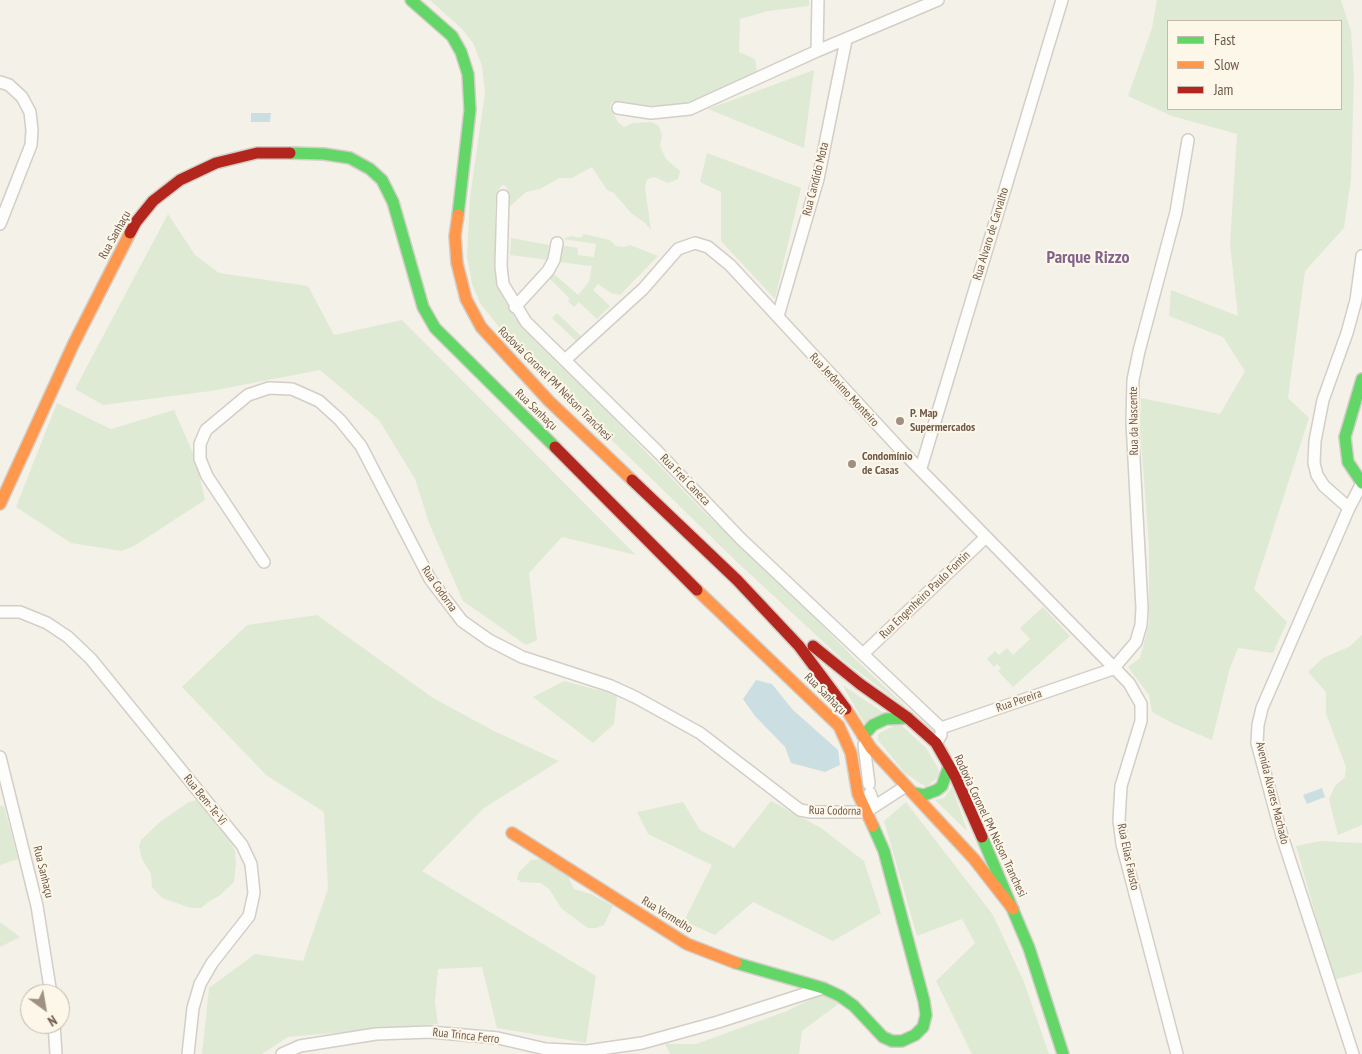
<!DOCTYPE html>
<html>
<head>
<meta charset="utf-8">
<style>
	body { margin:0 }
	#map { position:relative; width:1362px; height:1054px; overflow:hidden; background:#f4f1e8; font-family:"PT Sans Narrow",sans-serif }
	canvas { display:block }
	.legend { position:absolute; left:1167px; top:20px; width:175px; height:90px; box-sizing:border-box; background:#fdf7e9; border:1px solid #c4b9aa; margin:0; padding:6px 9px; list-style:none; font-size:15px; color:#6f5b4c }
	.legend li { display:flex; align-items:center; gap:10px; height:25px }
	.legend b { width:25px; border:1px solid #c4b9aa }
	.north { position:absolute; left:20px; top:984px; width:50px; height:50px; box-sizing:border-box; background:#fdf7e9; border:1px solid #c4b9aa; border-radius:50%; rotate:148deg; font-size:14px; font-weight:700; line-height:20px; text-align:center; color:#6f5b4c }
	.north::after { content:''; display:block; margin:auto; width:18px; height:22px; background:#9e9083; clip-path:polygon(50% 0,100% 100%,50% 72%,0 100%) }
</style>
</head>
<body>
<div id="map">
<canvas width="1362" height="1054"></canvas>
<ul class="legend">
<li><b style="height:6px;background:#63d668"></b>Fast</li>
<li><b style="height:6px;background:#ff974d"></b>Slow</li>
<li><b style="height:6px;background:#b3261e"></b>Jam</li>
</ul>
<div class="north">N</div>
</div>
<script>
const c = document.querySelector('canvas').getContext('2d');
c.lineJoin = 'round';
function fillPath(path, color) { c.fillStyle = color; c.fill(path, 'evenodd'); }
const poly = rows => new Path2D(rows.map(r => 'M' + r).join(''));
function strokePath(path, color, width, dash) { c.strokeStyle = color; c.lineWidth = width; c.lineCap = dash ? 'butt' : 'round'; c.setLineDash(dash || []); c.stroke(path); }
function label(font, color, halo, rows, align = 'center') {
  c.font = font + ' "PT Sans Narrow",sans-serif'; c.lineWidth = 4; c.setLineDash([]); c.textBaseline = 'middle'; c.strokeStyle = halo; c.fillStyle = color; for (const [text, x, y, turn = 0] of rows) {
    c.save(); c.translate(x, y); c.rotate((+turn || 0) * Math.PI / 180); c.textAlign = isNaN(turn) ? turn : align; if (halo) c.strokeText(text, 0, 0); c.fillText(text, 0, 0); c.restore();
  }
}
fillPath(poly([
	[430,0,809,0,809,6,768,11,740,19,739,52,755,59,757,72,687,103,657,106,612,102,610,107,618,122,624,127,633,123,652,122,659,126,662,135,660,146,666,159,680,171,678,179,668,183,654,177,647,179,645,188,651,230,645,223,631,213,614,193,607,190,592,167,572,178,559,178,540,189,526,192,506,210,508,191,506,186,502,185,497,192,495,209,495,271,502,296,514,316,535,341,596,400,703,511,778,580,853,657,908,709,843,660,737,562,510,341,480,303,472,284,467,257,470,197,485,93,482,66,473,43,462,29],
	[1157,0,1341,0,1351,31,1354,78,1351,179,1344,228,1305,271,1288,398,1309,418,1254,589,1287,622,1273,653,1238,648,1229,671,1212,740,1172,723,1152,712,1149,695,1128,667,1140,658,1149,623,1149,547,1140,428,1141,398,1220,414,1245,371,1223,337,1169,316,1171,290,1238,316,1230,244,1237,134,1172,116,1128,96,1152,28],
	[1168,21,1341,21,1341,109,1168,109],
	[814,70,804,148,708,109],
	[707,153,801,188,775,299,721,241,721,192,700,182],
	[168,214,195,255,219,273,308,286,334,335,402,320,636,555,562,537,529,573,537,640,526,645,463,601,429,523,415,479,379,420,320,370,211,391,103,405,75,389],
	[584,234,610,240,616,246,624,247,630,245,658,256,620,295,611,293,598,284,593,290,610,306,597,319,579,302,574,307,568,301,570,299,550,279,554,274,578,295,589,282,592,266,558,262,561,245,578,248,578,255,594,257,596,244,563,239,571,236,581,238],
	[511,238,549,245,548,260,510,255],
	[557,313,581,336,576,341,552,318],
	[57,403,111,429,174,410,196,460,205,500,134,546,121,551,71,543,16,507],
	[1043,607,1070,636,1013,687,998,671,1001,668,997,664,994,667,987,659,995,651,999,655,1007,648,1013,655,1030,639,1020,628],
	[317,615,433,698,494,731,559,761,484,808,422,871,596,976,586,1043,497,1028,482,967,438,969,435,1002,438,1024,288,1037,262,1054,202,1054,209,988,255,954,303,961,328,889,324,812,266,775,182,687,247,625],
	[1362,635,1362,825,1338,835,1329,799,1335,786,1345,777,1346,767,1326,714,1326,692,1308,672,1323,658,1349,647],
	[564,681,617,695,614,724,593,743,533,697],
	[843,686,844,686,884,713,866,726],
	[899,723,926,748,938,768,940,776,926,787,905,773,878,740,878,734],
	[952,787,967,830,967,831,935,800,944,798],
	[197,800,229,838,235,851,236,864,234,882,219,896,211,900,201,908,191,908,162,898,152,887,151,874,142,859,139,846,141,840,161,821,189,802],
	[771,801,821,828,864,861,881,913,833,941,753,902,715,935,684,921,712,865,648,834,637,812,683,802,700,830,734,848],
	[906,802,993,915,1024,982,1049,1054,972,1054,936,981,975,943,962,919,917,936,884,821],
	[0,806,4,806,18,859,0,865],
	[1320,841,1362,843,1362,972,1334,980,1296,846],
	[540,859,567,874,574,889,591,894,613,906,604,925,596,928,588,928,562,909,549,889,541,883,521,882,517,879,519,872,531,860],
	[0,922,20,937,0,947],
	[822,993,841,1002,802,1031,799,1054,670,1054,665,1044,696,1044,787,1011]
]), '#dfead4');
fillPath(poly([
	[251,113,271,113,270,122,251,122],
	[756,680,772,684,793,710,838,750,840,765,825,772,791,763,785,747,755,716,743,699],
	[1322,788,1325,797,1307,804,1303,795]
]), '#cbdfe2');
const street = poly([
	[817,51,818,0],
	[0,82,9,85,22,97,30,112,32,130,31,145,0,224],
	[618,108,651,113,690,109,817,51,938,0],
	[503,196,501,266,503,284,526,322,658,452,740,538,941,728],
	[515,307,548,271,554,260,557,243],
	[778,316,818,179,846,40],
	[565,360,643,289,678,249,695,243,708,247,730,265,901,450,1129,683,1141,704,1141,721,1121,786,1119,820,1122,844,1177,1054],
	[921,468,1062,0],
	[1349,508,1324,486,1317,475,1314,463,1315,441,1323,400,1347,333,1356,300,1362,256],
	[264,562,207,476,200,459,200,444,206,430,248,395,269,388,292,389,319,401,340,420,361,446,430,579,462,621,489,640,522,657,611,686,635,697,700,733,800,810,811,812,866,812,906,786],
	[0,612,20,612,47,623,68,637,91,659,242,845,251,864,254,893,249,916,212,963,200,984,193,1008,188,1054],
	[864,653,986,537],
	[936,743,941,735,941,728,1113,669,1136,642,1141,625,1142,608,1132,422,1133,380,1139,351,1176,212,1188,140],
	[864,745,869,784],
	[0,757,37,906,51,994],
	[870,793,874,805],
	[54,1024,56,1054],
	[282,1054,300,1046,376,1034,430,1032,498,1038,546,1049,587,1051,642,1043,718,1022,823,988],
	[1353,1054,1282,836,1257,743,1258,725,1262,708,1349,508,1362,483]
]);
const fast = poly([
	[411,0,452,36,461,52,468,74,470,110,458,215],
	[290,153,324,154,350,158,370,169,382,180,393,202,423,307,435,328,555,447],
	[1362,379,1345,437,1348,462,1362,483],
	[863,736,873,725,886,719,908,718],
	[914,793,924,795,937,790,942,786,949,766],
	[982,837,1029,948,1063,1054],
	[736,963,823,988,840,996,854,1006,883,1037,892,1041,902,1041,915,1035,923,1027,926,1015,924,1001,884,851,873,826]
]);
const slow = poly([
	[458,215,455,236,457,263,466,299,481,327,549,401,632,480],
	[0,504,74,343,130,233],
	[697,590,839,726,851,753,858,794,873,826],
	[846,709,871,748,974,859,1013,909],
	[512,833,687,944,736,963]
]);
const jam = poly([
	[130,233,136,222,153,201,180,180,216,163,257,153,290,153],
	[555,447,697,590],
	[632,480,737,580,799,646,846,709],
	[813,646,860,684,908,718,936,743,956,778,982,837]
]);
strokePath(street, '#d3cec7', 14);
strokePath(fast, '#d4cec7', 14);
strokePath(slow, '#d4cec7', 14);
strokePath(jam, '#d4cec7', 14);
strokePath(street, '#fdfdfc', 11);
strokePath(fast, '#63d668', 11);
strokePath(slow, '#ff974d', 11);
strokePath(jam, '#b3261e', 11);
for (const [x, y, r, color] of [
	[900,421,5,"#9e9083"],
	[852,464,5,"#9e9083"]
]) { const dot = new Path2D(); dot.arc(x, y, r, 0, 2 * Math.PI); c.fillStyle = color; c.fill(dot); strokePath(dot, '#fdf7e9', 2); }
label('12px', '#6f5b4c', '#fdf7e9', [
	["Rua Candido Mota",816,179,-76],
	["Rua Alvaro de Carvalho",991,234,-73],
	["Rua Sanhaçu",115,235,-61],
	["Rodovia Coronel PM Nelson Tranchesi",555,384,45],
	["Rua Jerônimo Monteiro",844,390,47],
	["Rua Sanhaçu",536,410,44],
	["Rua da Nascente",1134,421,-91],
	["Rua Frei Caneca",685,480,46],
	["Rua Codorna",439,589,55],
	["Rua Engenheiro Paulo Fontin",925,595,-44],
	["Rua Sanhaçu",825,694,45],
	["Rua Pereira",1019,701,-19],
	["Avenida Alvares Machado",1272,793,76],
	["Rua Bem-Te-Vi",205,800,51],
	["Rua Codorna",835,811,1],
	["Rodovia Coronel PM Nelson Tranchesi",990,826,65],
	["Rua Elias Fausto",1128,857,78],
	["Rua Sanhaçu",43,872,76],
	["Rua Vermelho",667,915,32],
	["Rua Trinca Ferro",466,1036,6]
]);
label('bold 12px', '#6f5b4c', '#fdf7e9', [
	["P. Map",910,414],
	["Supermercados",910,428],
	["Condomínio",862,457],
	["de Casas",862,471]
], 'left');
label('bold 18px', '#81648b', '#fdf7e9', [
	["Parque Rizzo",1088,258]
]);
</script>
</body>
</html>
